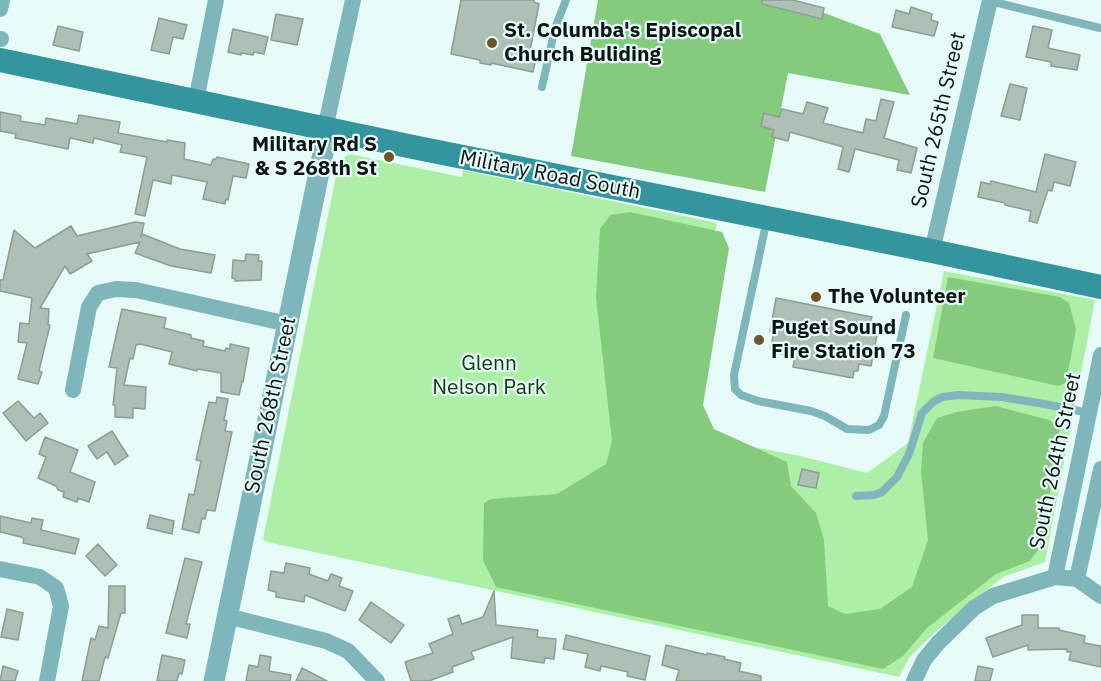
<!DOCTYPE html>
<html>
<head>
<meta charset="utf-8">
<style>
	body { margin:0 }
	canvas { display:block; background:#e7fcf9 }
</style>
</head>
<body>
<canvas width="1101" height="681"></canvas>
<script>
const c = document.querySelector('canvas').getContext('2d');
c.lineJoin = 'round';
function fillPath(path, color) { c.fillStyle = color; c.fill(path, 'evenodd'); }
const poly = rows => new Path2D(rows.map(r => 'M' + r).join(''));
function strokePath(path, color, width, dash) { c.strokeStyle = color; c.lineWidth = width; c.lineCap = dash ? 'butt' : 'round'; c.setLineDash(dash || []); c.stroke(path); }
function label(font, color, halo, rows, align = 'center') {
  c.font = font + ' "IBM Plex Sans",sans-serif'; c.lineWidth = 4.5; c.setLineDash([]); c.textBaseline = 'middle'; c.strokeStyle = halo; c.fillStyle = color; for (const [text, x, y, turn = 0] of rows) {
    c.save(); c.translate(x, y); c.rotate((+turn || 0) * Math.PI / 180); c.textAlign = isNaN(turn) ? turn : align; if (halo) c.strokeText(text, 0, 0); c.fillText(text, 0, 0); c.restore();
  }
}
fillPath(poly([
	[349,154,462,177,463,170,717,223,672,431,800,456,867,473,908,443,944,271,1095,300,1045,562,1003,577,934,633,909,658,899,677,267,542,263,539,339,161]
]), '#adefa6');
fillPath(poly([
	[598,0,790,0,880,34,910,95,788,73,765,192,571,156],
	[630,212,722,232,729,248,703,405,714,429,787,462,791,486,816,513,824,540,828,606,845,614,880,609,912,587,928,540,921,472,923,443,937,418,956,412,996,406,1049,420,1060,428,1042,545,1030,561,996,574,927,628,903,656,883,669,496,587,483,560,484,503,491,499,557,494,606,464,612,441,596,297,600,229,610,215],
	[948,277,1060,297,1069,303,1076,329,1066,383,1058,386,933,358]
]), '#84cb7d');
const building = poly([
	[461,0,534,0,534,2,539,4,529,56,536,58,533,72,491,63,491,65,480,63,480,60,451,54,461,0],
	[762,0,793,0,824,8,822,19,762,4,762,0],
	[911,7,932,14,931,20,938,22,934,36,892,27,896,10,909,14,911,7],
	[276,14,303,19,297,45,271,40,276,14],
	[159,18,187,25,183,39,173,37,169,54,151,50,159,18],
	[58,26,83,32,79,51,53,45,58,26],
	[1033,26,1052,30,1048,48,1080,55,1077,70,1051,66,1051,62,1026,57,1033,26],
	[233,29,268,37,264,54,254,52,253,55,241,53,241,55,228,52,233,29],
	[1010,84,1027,88,1020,120,1001,116,1010,84],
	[881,99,894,102,884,138,917,148,911,173,897,170,899,160,855,149,849,172,838,169,843,147,790,132,788,141,772,137,774,130,761,126,764,113,779,117,782,109,803,114,807,102,828,108,823,123,863,133,866,119,876,121,881,99],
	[0,112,21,116,20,121,45,125,46,118,77,124,79,115,120,122,118,133,167,142,167,140,185,143,184,159,211,165,213,159,216,159,217,157,249,164,246,178,233,176,228,200,226,199,225,204,203,199,207,182,172,175,171,184,153,180,145,216,135,214,147,157,120,152,122,145,94,138,93,143,70,138,68,149,15,138,16,134,0,131,0,112],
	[1045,154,1076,162,1070,186,1054,182,1052,191,1048,190,1037,223,1029,221,1031,211,1005,205,1005,203,978,197,981,182,990,184,991,181,1036,192,1045,154],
	[135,222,144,223,141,237,142,234,180,249,215,255,211,273,171,266,135,253,140,242,87,254,92,261,70,274,65,266,40,308,49,309,48,325,50,325,39,371,42,372,38,384,18,379,27,343,18,342,20,323,29,324,32,298,0,291,0,280,3,280,14,230,35,248,71,226,77,236,135,222],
	[246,254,259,255,258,261,262,261,261,280,235,281,235,279,232,278,233,260,245,261,246,254],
	[776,298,872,317,870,323,879,325,871,366,859,364,858,371,854,371,853,378,793,367,795,356,776,353,777,348,771,347,774,331,770,331,776,298],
	[122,309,166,318,164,328,191,335,191,338,204,341,203,346,225,351,226,348,230,349,230,344,249,348,243,382,242,382,239,395,221,392,221,373,197,369,197,371,169,364,172,352,140,344,136,345,133,359,130,358,124,385,146,387,145,409,133,408,133,418,115,417,115,405,113,405,117,368,109,367,122,309],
	[217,397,228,399,224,420,227,421,225,431,232,432,215,511,207,510,205,519,202,518,199,533,182,529,189,494,194,495,201,461,196,460,209,402,216,403,217,397],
	[18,401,34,418,40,413,48,423,26,441,3,413,18,401],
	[112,431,128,456,115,465,107,452,97,459,88,446,112,431],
	[45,437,78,450,70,472,95,482,89,502,78,498,77,502,63,497,64,492,58,490,56,486,38,478,46,457,39,454,45,437],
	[802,469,819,473,816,488,798,485,802,469],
	[150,515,174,521,172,534,147,528,150,515],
	[0,516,31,523,32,518,43,520,41,530,79,539,75,554,23,543,24,539,21,537,0,532,0,516],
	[98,544,117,565,105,576,86,556,98,544],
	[185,558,202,562,186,624,190,624,187,638,166,633,185,558],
	[286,563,310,568,309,574,328,581,331,574,342,578,339,586,353,591,345,611,305,595,304,602,276,597,276,592,268,590,271,571,284,573,286,563],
	[109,586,125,586,125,613,121,613,108,658,105,657,99,681,82,681,91,638,95,640,99,626,108,628,109,586],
	[494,591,496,625,538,630,537,637,556,639,554,659,545,658,544,663,511,658,513,637,471,652,474,659,452,667,453,672,429,681,411,681,405,662,433,653,429,644,453,634,448,619,459,615,462,624,483,617,494,591],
	[371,602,404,625,391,643,359,620,371,602],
	[7,609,23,613,18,640,1,637,7,609],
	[1022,615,1038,615,1038,628,1059,628,1059,630,1085,636,1084,643,1101,646,1101,667,1069,660,1071,652,1067,652,1067,649,1028,650,1028,645,993,657,986,638,1022,625,1022,615],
	[566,635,650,656,645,680,627,676,628,672,601,666,600,671,585,667,588,654,563,649,566,635],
	[666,645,707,655,707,653,725,657,724,659,741,663,739,671,761,676,761,681,676,681,679,670,662,665,666,645],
	[162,655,185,660,182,674,179,673,177,681,157,681,162,655],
	[260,655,271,657,269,671,291,675,290,681,246,681,249,665,258,667,260,655],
	[3,666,18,671,15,681,0,681,3,666],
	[978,666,993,669,990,681,975,681,978,666],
	[302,668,327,681,296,681,302,668]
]);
fillPath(building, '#aebfb6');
strokePath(building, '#8c9d94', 1.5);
strokePath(poly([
	[990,1,1100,28],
	[542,87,555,28,566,0],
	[767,219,734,375,735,389,741,395,758,401,811,411,825,416,847,429,869,430,879,425,884,416,906,315],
	[856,496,874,495,882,492,897,477,909,454,922,413,933,402,942,397,958,395,1001,397,1039,403,1089,413]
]), '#7eb6bc', 8);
strokePath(poly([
	[0,9,2,0],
	[0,39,1,39],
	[196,101,216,0],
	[325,129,353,0],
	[932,251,990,0],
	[73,390,89,307,98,293,116,289,136,290,288,324],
	[0,569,40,577,56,588,61,606,47,681],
	[1055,577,1101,355],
	[1077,579,1101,469],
	[227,616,326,641,348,651,377,681],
	[914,681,924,660,938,643,974,608,993,596,1055,577,1077,579,1101,596]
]), '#7eb6bc', 16);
strokePath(poly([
	[214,681,328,129]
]), '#7eb6bc', 21);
strokePath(poly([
	[0,60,413,147,932,251,1101,287]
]), '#35959e', 24);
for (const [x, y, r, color] of [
	[492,43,6,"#6e5426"],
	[389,157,6,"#6e5426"],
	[816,297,6,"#6e5426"],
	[759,340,6,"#6e5426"]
]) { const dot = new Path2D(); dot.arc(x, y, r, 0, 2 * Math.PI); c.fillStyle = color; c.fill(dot); strokePath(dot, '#e7fcf9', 2); }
label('bold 21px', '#0c1312', '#e7fcf9', [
	["St. Columba's Episcopal",504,31],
	["Church Buliding",504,55],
	["Military Rd S",377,145,"right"],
	["& S 268th St",377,169,"right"],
	["The Volunteer",828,297],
	["Puget Sound",771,328],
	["Fire Station 73",771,352]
], 'left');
label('21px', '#0c1312', '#e7fcf9', [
	["South 265th Street",939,120,-77],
	["Military Road South",550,175,11],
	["South 268th Street",271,405,-78],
	["South 264th Street",1056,461,-78]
]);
label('21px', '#0b3d08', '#e7fcf9', [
	["Glenn",489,364],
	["Nelson Park",489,388]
]);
</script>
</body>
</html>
